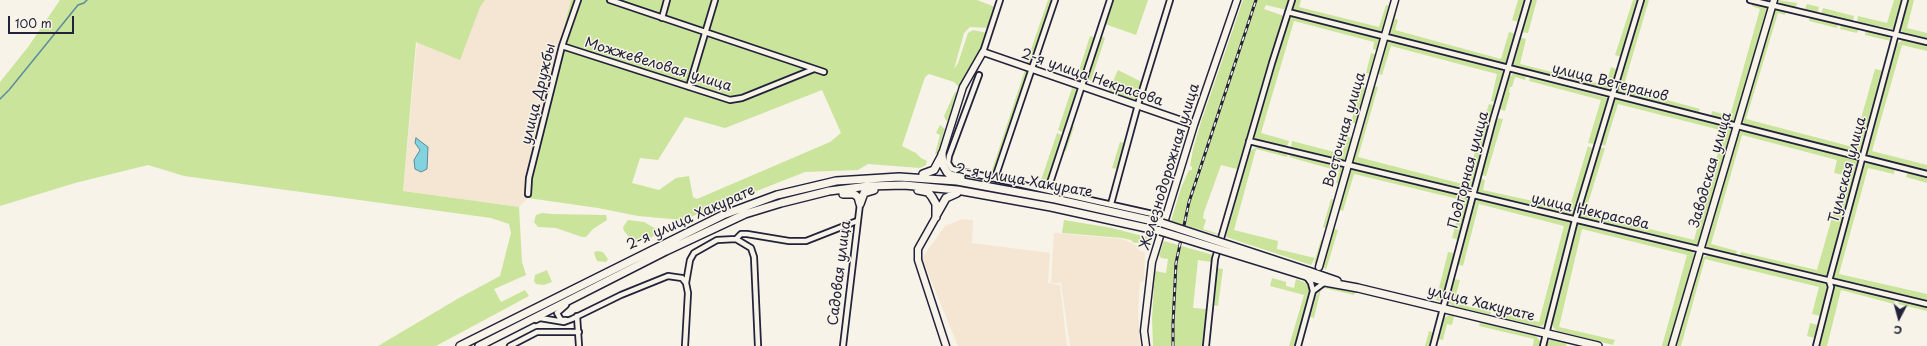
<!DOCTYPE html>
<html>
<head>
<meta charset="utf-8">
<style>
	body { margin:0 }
	#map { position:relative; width:1927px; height:346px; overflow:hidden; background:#f7f3e8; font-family:"Playpen Sans",sans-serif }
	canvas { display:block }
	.north { position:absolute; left:1879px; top:298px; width:40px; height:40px; -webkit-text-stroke:3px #f7f3e8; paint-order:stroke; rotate:186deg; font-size:11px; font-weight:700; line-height:16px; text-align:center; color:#22223b }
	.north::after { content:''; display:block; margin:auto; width:14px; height:18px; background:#22223b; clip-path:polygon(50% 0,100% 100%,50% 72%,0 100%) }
	.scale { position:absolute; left:8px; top:16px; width:66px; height:18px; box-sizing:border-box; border:2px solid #22223b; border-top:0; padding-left:5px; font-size:12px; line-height:14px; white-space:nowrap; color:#22223b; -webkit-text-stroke:3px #f7f3e8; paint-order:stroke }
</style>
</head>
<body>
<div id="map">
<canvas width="1927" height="346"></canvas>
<div class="north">С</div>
<div class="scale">100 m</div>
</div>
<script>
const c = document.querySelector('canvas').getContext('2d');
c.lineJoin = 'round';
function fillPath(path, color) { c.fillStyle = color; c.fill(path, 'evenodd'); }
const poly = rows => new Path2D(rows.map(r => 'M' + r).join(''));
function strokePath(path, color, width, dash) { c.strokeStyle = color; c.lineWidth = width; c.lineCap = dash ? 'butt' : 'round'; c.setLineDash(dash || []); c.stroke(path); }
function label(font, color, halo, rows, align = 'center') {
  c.font = font + ' "Playpen Sans",sans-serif'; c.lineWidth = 3; c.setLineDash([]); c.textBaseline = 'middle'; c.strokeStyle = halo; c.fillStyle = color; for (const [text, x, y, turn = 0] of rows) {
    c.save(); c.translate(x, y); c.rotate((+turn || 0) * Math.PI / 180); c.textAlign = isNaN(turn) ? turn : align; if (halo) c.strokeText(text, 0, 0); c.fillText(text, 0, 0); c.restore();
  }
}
fillPath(poly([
	[485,0,573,0,528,198,519,207,403,191,417,42,480,7],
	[962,219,973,220,972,243,1050,253,1048,283,1060,285,1067,346,958,346,922,258,945,226],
	[1054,233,1122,239,1136,245,1140,251,1145,252,1144,281,1140,282,1138,310,1140,346,1070,346,1061,283,1051,283]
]), '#f4e6d2');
fillPath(poly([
	[60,0,485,0,480,7,460,60,416,42,403,191,519,207,522,262,526,275,494,289,501,302,525,290,529,296,436,346,378,346,459,298,500,276,511,233,509,224,491,218,184,176,148,165,75,183,0,206,0,82,28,47],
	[571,0,977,0,995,7,989,28,970,27,964,33,954,69,958,63,968,33,973,30,987,33,982,50,962,84,958,86,954,82,929,74,925,77,902,146,916,153,921,158,927,161,926,165,920,168,868,164,858,170,805,172,683,220,638,216,598,208,528,198,558,69,554,68],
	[822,90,841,133,830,142,697,199,693,197,689,176,676,178,659,190,632,183,640,158,658,160,685,117,725,128],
	[1048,0,1054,0,1032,65,1026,64],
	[1113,0,1148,0,1136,35,1105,24],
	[1243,0,1290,0,1287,10,1266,5,1264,9,1284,16,1237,169,1221,165,1204,212,1203,218,1206,220,1203,229,1219,234,1218,235,1171,221,1181,188,1189,170,1192,170,1192,167,1190,166,1193,149,1201,122],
	[1294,0,1301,0,1299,7,1379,27,1386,5,1391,6,1383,31,1380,33,1292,11],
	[1518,0,1526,0,1519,22,1512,20],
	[1530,0,1537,0,1528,33,1521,32],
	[1633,0,1639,0,1621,57,1615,55],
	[1644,0,1649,0,1623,88,1700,109,1698,113,1618,92,1617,89],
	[1778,0,1797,3,1796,8,1781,4],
	[1894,0,1903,0,1896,26,1893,29,1857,22,1858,16,1887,23],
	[1908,0,1914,0,1907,28,1927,33,1927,39,1903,33,1901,30],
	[1752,2,1766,6,1768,8,1737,118,1731,122,1711,116,1712,111,1730,116,1760,9,1752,6],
	[1807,4,1819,7,1818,13,1805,9],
	[1823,8,1854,16,1853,21,1821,14],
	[1777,9,1786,10,1785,15,1778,13,1746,119,1853,147,1875,69,1884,71,1867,133,1865,133,1861,149,1863,149,1859,153,1747,125,1743,122,1742,118,1771,15],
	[1395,13,1396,14,1395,19,1398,20,1395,30,1501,59,1509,32,1516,34,1507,62,1505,65,1393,36,1389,32],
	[1292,15,1375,36,1379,39,1380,43,1378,51,1373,49,1374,42,1294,21,1261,133,1289,141,1287,147,1256,139,1253,135,1288,18],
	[1810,16,1838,23,1837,28,1809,21],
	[1841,24,1859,28,1857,33,1840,29],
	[1866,30,1887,35,1891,41,1865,35],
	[1090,36,1096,38,1082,82,1076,80],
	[1101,36,1105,38,1091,81,1087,79],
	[1519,37,1526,39,1520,64,1564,75,1563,80,1512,67],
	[1903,39,1927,45,1927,51,1902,45,1872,151,1927,165,1927,172,1873,158,1867,154,1896,45],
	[1390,41,1501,69,1504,74,1496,102,1491,101,1497,74,1391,46,1382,75,1377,73,1386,43],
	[1371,53,1377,55,1371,74,1366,73],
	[1611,67,1618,70,1612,88,1609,91,1569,82,1570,77,1606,85],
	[1025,70,1029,71,993,176,990,176],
	[1118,70,1142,82,1137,102,1108,92],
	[1514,73,1526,76,1525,80,1515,77,1512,87,1510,87,1509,92,1510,93,1505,111,1499,109,1509,77],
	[1530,77,1608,98,1594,144,1588,143,1601,100,1529,81],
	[1373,86,1378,87,1358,157,1466,185,1484,119,1492,121,1473,189,1464,191,1354,163,1352,159],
	[1361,87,1367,88,1357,124,1351,122],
	[1072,88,1079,90,1065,133,1058,130],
	[955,92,957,93,950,119,946,121,944,116],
	[1616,99,1621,99,1725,126,1733,131,1700,242,1697,246,1695,247,1580,217,1579,214,1599,148,1605,148,1585,213,1694,240,1724,131,1618,104,1605,146,1601,144,1611,108],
	[1489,104,1496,106,1493,118,1485,116],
	[1497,118,1503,119,1486,176,1481,175],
	[940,125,945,129,937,154,935,154,940,135,936,133],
	[1072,126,1074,127,1066,151,1064,151],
	[1742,130,1858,160,1858,169,1826,277,1739,257,1741,252,1817,270,1844,175,1834,173,1837,160,1742,135,1711,244,1737,251,1736,256,1707,247,1705,243,1738,134],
	[1057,133,1064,136,1047,186,1040,183],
	[1347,136,1353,138,1347,158,1343,160,1291,147,1292,141,1342,154],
	[1120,142,1125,143,1117,169,1112,168],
	[1259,146,1288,152,1287,157,1256,149,1234,230,1278,241,1277,249,1315,258,1311,265,1226,237,1250,151],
	[1588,146,1593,149,1573,216,1479,194,1477,191,1480,178,1485,180,1483,190,1569,209],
	[1291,153,1339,165,1343,170,1340,184,1336,183,1339,171,1289,157],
	[1868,162,1895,168,1894,174,1868,168,1839,274,1927,294,1927,301,1833,278,1833,272,1864,165],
	[1353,168,1465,196,1469,202,1459,240,1452,238,1462,200,1354,174,1343,211,1338,209,1350,170],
	[1908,171,1927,176,1927,183,1906,177],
	[1331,199,1335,200,1328,229,1323,227],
	[1478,199,1566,219,1571,223,1547,321,1542,326,1538,327,1503,318,1504,314,1539,322,1564,226,1479,204,1463,266,1457,264,1473,203],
	[542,213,552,214,606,215,607,220,593,229,586,237,582,237,556,228,538,227,534,222,536,215],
	[628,220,644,222,658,230,654,236,635,244,624,231,623,227],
	[1064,220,1112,228,1154,239,1148,242,1134,243,1131,240,1122,238,1062,233],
	[1577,224,1583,224,1693,251,1695,257,1669,346,1662,346,1687,255,1582,229,1559,327,1615,340,1613,345,1557,331,1553,327,1553,319,1567,258],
	[1333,229,1338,230,1326,270,1323,266],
	[1321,240,1324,240,1318,264,1314,263],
	[1164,241,1213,255,1212,262,1198,260,1193,308,1206,309,1203,346,1153,346,1152,318,1155,271,1166,273,1168,259,1161,258,1159,255],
	[596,251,603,252,608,259,606,262,597,261,594,253],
	[1448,252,1454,253,1443,298,1439,301,1436,300],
	[1708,255,1825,284,1828,289,1821,316,1812,314,1819,287,1705,259,1681,346,1676,346,1701,258],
	[1218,268,1223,269,1218,306,1214,305],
	[547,270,552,282,544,285,536,284,534,281,535,275],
	[1272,278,1286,282,1286,286,1294,288,1296,279,1306,283,1310,289,1295,346,1289,346,1304,295,1270,286],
	[1454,279,1460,280,1454,303,1491,312,1490,315,1453,306,1449,303,1448,300],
	[1838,285,1895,298,1894,304,1841,290,1827,346,1819,346,1833,288],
	[1325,286,1355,292,1354,295,1320,287],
	[1321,289,1314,318,1310,317,1316,296],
	[1899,299,1927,306,1927,311,1898,304],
	[1449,315,1454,316,1452,325,1447,324,1443,340,1438,339,1443,319],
	[1480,322,1536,336,1540,341,1540,346,1533,346,1534,339,1479,326],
	[1810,323,1818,325,1815,338,1807,336],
	[1429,331,1434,333,1431,346,1425,346],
	[1550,340,1556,340,1566,343,1566,346,1546,346]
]), '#cae49b');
const water = poly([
	[416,138,428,147,427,169,421,172,415,169,414,160,420,150,415,143,416,138]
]);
fillPath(water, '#83d3df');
strokePath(water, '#5c8c9d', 1);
strokePath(poly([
	[0,99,9,90,78,5,84,3,87,0]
]), '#5c8c9d', 1.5);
const street = poly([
	[610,0,824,72],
	[1750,0,1927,42],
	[1288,12,1927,174],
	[662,18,667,0],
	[562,46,730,100,742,98,814,69],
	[983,52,1000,0],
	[979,75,949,156,948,163,952,169,1166,217],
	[689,87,715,0],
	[1249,141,1927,304],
	[995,178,1055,0],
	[1048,189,1110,0],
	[528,194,529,178,562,46,578,0],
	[1111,204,1139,101,1170,0],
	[736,239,751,248,754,257,758,346],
	[1313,291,1325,282],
	[566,305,557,313,561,320,566,320],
	[577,316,579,346],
	[536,320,540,318,564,322,572,319,621,295,668,276,682,278,686,283,690,260,694,253,717,240,736,239,741,234,747,234,789,241,806,241,857,221],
	[510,346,537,332,579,332],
	[685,346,688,293,686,283],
	[843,346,860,204],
	[1206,346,1215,259,1272,63,1292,0],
	[1298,346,1313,291,1311,283,1306,276],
	[1433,346,1493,120,1528,0],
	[1543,346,1575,220,1641,0],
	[1816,346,1831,287,1829,281,1905,0]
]);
const secondary = poly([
	[942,154,963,87,983,52,1194,125],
	[936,217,918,249,918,260,946,346],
	[1319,267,1395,0],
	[1146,346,1144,331,1152,262,1194,125,1237,0],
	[1672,346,1774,0]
]);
const primary = poly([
	[942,154,943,165,947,172,950,175,961,178],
	[923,174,934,170,942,155],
	[918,190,928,192,932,197,936,204,936,217],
	[843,194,854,194,858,197,860,204,864,193,874,190],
	[937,214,946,198,957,193],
	[1308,271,1337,281],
	[1306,276,1325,282,1358,288,1598,346],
	[460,346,723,215,777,195,836,181,899,177,957,181,1055,199,1162,223],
	[479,346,666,251,745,214,781,203,829,191,868,186,904,185,957,190,1051,207,1160,231]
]);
strokePath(street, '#22223b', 8);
strokePath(secondary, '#22223b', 9);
strokePath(primary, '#22223b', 10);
strokePath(street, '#f7f3e8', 4.5);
strokePath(secondary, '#f7f3e8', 6);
strokePath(primary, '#f7f3e8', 7);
const rail = poly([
	[1173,346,1173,324,1176,263,1189,202,1256,0]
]);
strokePath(rail, '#22223b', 3);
strokePath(rail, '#f7f3e8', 1.5, [4.5]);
const primaryBridge = poly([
	[1162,223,1308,271],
	[1160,231,1306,276]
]);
strokePath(primaryBridge, '#22223b', 10, []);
strokePath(primaryBridge, '#f7f3e8', 7);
label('14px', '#22223b', '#f7f3e8', [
	["Можжевеловая улица",658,65,17],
	["2-я улица Некрасова",1092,78,19],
	["улица Ветеранов",1610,83,14],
	["улица Дружбы",539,94,-76],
	["Восточная улица",1345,130,-74],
	["Железнодорожная улица",1170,167,-73],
	["Подгорная улица",1469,170,-75],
	["Заводская улица",1711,170,-74],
	["Тульская улица",1848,170,-75],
	["2-я улица Хакурате",1024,181,10],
	["улица Некрасова",1590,212,13],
	["2-я улица Хакурате",691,218,-24],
	["Садовая улица",840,273,-83],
	["улица Хакурате",1481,304,14]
]);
</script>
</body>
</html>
